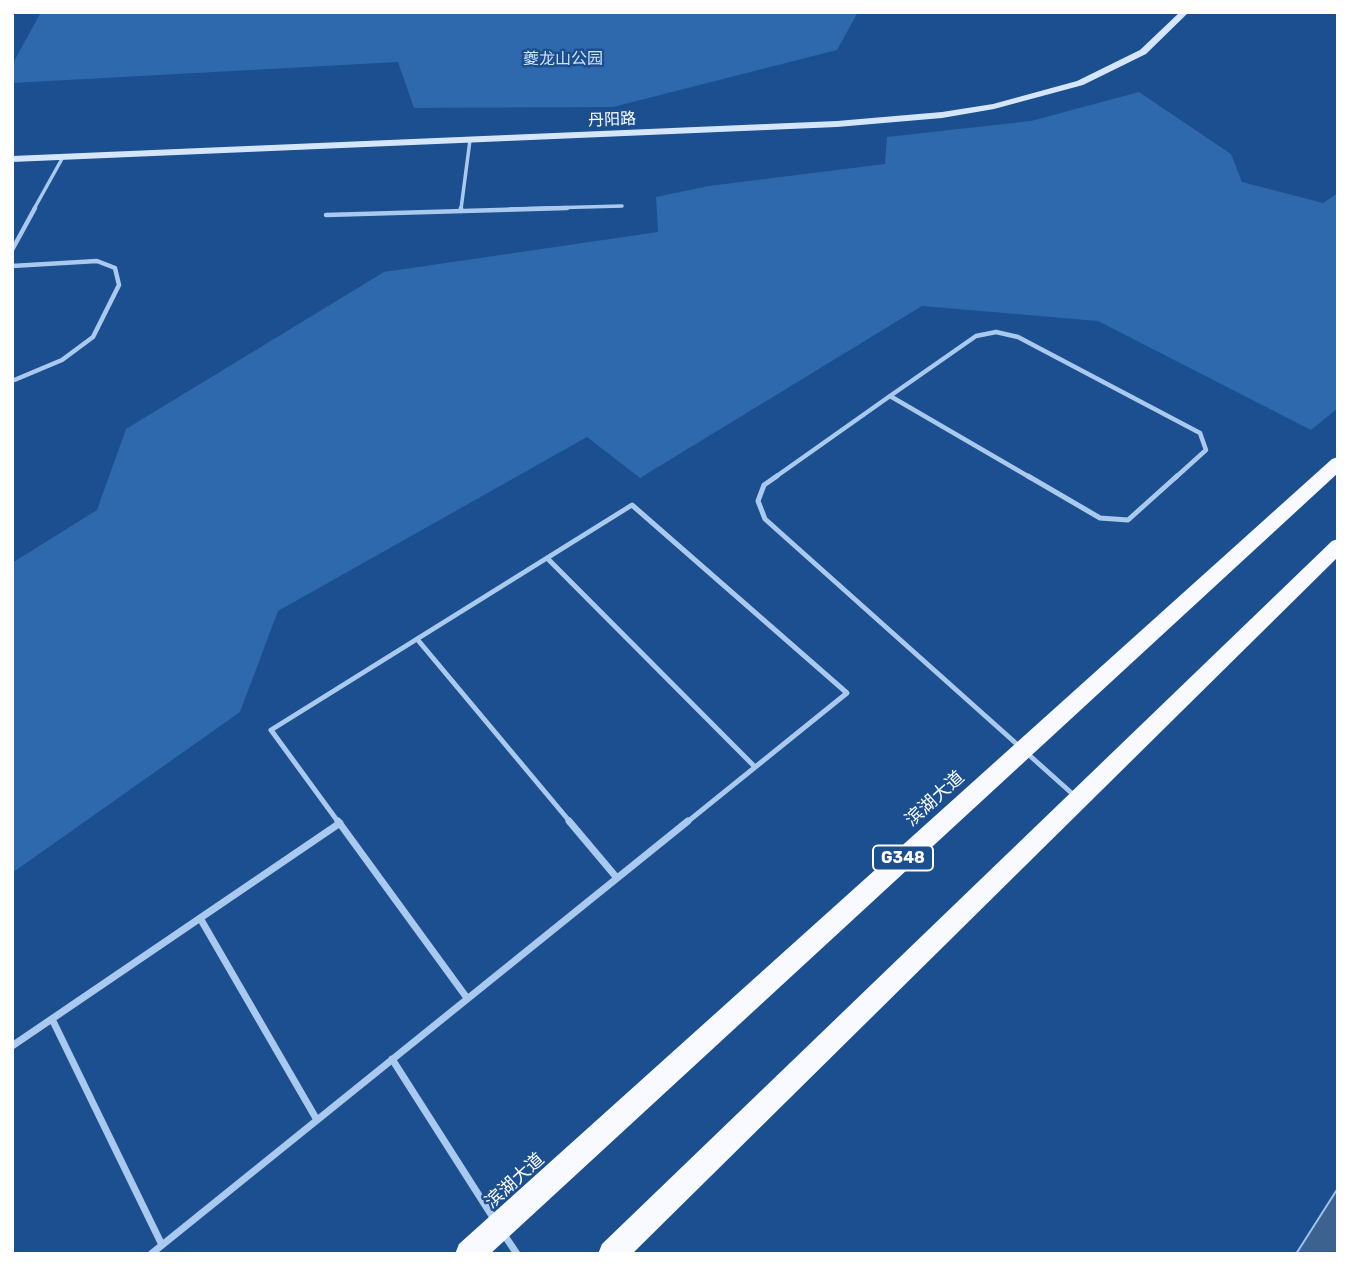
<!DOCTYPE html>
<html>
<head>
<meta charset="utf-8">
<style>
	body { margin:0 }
	#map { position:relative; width:1350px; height:1266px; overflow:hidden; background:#1b4f8f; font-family:Rubik,sans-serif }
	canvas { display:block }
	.frame { position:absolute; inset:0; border:14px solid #fff; pointer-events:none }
</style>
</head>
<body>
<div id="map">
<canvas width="1350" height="1266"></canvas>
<div class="frame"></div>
</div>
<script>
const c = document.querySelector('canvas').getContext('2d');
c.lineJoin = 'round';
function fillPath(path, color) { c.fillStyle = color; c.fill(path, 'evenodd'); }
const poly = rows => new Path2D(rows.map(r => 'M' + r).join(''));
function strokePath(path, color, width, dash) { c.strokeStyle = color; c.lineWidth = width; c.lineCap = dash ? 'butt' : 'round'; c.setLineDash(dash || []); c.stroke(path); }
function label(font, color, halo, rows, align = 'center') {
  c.font = font + ' Rubik,"Noto Sans SC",sans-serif'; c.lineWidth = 5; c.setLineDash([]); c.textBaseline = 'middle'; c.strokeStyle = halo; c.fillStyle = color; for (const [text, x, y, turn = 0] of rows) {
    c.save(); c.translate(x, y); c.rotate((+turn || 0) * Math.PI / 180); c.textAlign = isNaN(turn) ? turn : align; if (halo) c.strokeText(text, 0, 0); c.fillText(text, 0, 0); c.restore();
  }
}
fillPath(poly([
	[41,12,858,12,837,50,613,107,414,108,398,62,12,83,12,65],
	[1139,92,1231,154,1242,182,1323,203,1338,193,1338,408,1311,430,1098,321,922,306,640,478,587,437,278,611,240,712,12,873,12,563,97,510,126,429,384,272,658,232,656,197,709,186,885,164,887,137,1031,121]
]), '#2e69ad');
const water = poly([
	[1338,1188,1338,1254,1296,1254,1338,1188]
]);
fillPath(water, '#3c6290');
strokePath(water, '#9cc4f0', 2);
strokePath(poly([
	[34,209,63,157],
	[461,209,470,140],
	[510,209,622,206]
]), '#a9c9ee', 3.5);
strokePath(poly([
	[461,211,461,208],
	[326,215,567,208],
	[12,250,35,208],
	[12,266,97,261,115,268,119,285,93,337,62,360,12,381],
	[890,396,1031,478],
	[890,396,976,336,996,332,1018,337,1200,433,1206,450,1175,478],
	[774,478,890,396]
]), '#a9c9ee', 4.5);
strokePath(poly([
	[777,476,764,485,758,501,765,519,1076,797],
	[1028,476,1100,518,1128,520,1177,476],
	[547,558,755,767],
	[417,639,571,823],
	[339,823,271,730,632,505,847,693,686,823]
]), '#a9c9ee', 5);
strokePath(poly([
	[338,821,467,998],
	[569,821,617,878],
	[200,918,317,1120],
	[52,1019,162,1245],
	[12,1046,340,823],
	[392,1059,494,1219],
	[503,1233,517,1254],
	[151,1254,688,821]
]), '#a9c9ee', 7);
fillPath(poly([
	[1180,12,1189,12,1146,54,1083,85,994,109,942,118,837,127,12,162,12,156,837,121,942,112,993,104,1077,81,1140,50,1180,12]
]), '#d6e6fa');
fillPath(poly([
	[1338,457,1338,473,490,1254,455,1254,459,1244,1332,459,1338,457],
	[1338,539,1338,557,632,1254,598,1254,602,1244,1332,541,1338,539]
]), '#f8faff');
label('16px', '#cfe3fa', '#1b4f8f', [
	["夔龙山公园",563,59]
]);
label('16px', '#fff', '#1b4f8f', [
	["丹阳路",612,120,-2]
]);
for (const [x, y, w] of [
	[903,858,60]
]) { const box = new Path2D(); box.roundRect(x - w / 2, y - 12.5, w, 25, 5); c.fillStyle = '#1b4f8f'; c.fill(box); strokePath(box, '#fff', 2); }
label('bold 16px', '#fff', null, [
	["G348",903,858]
]);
label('18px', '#fff', '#1b4f8f', [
	["滨湖大道",935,799,-42],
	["滨湖大道",515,1181,-42]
]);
</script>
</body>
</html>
